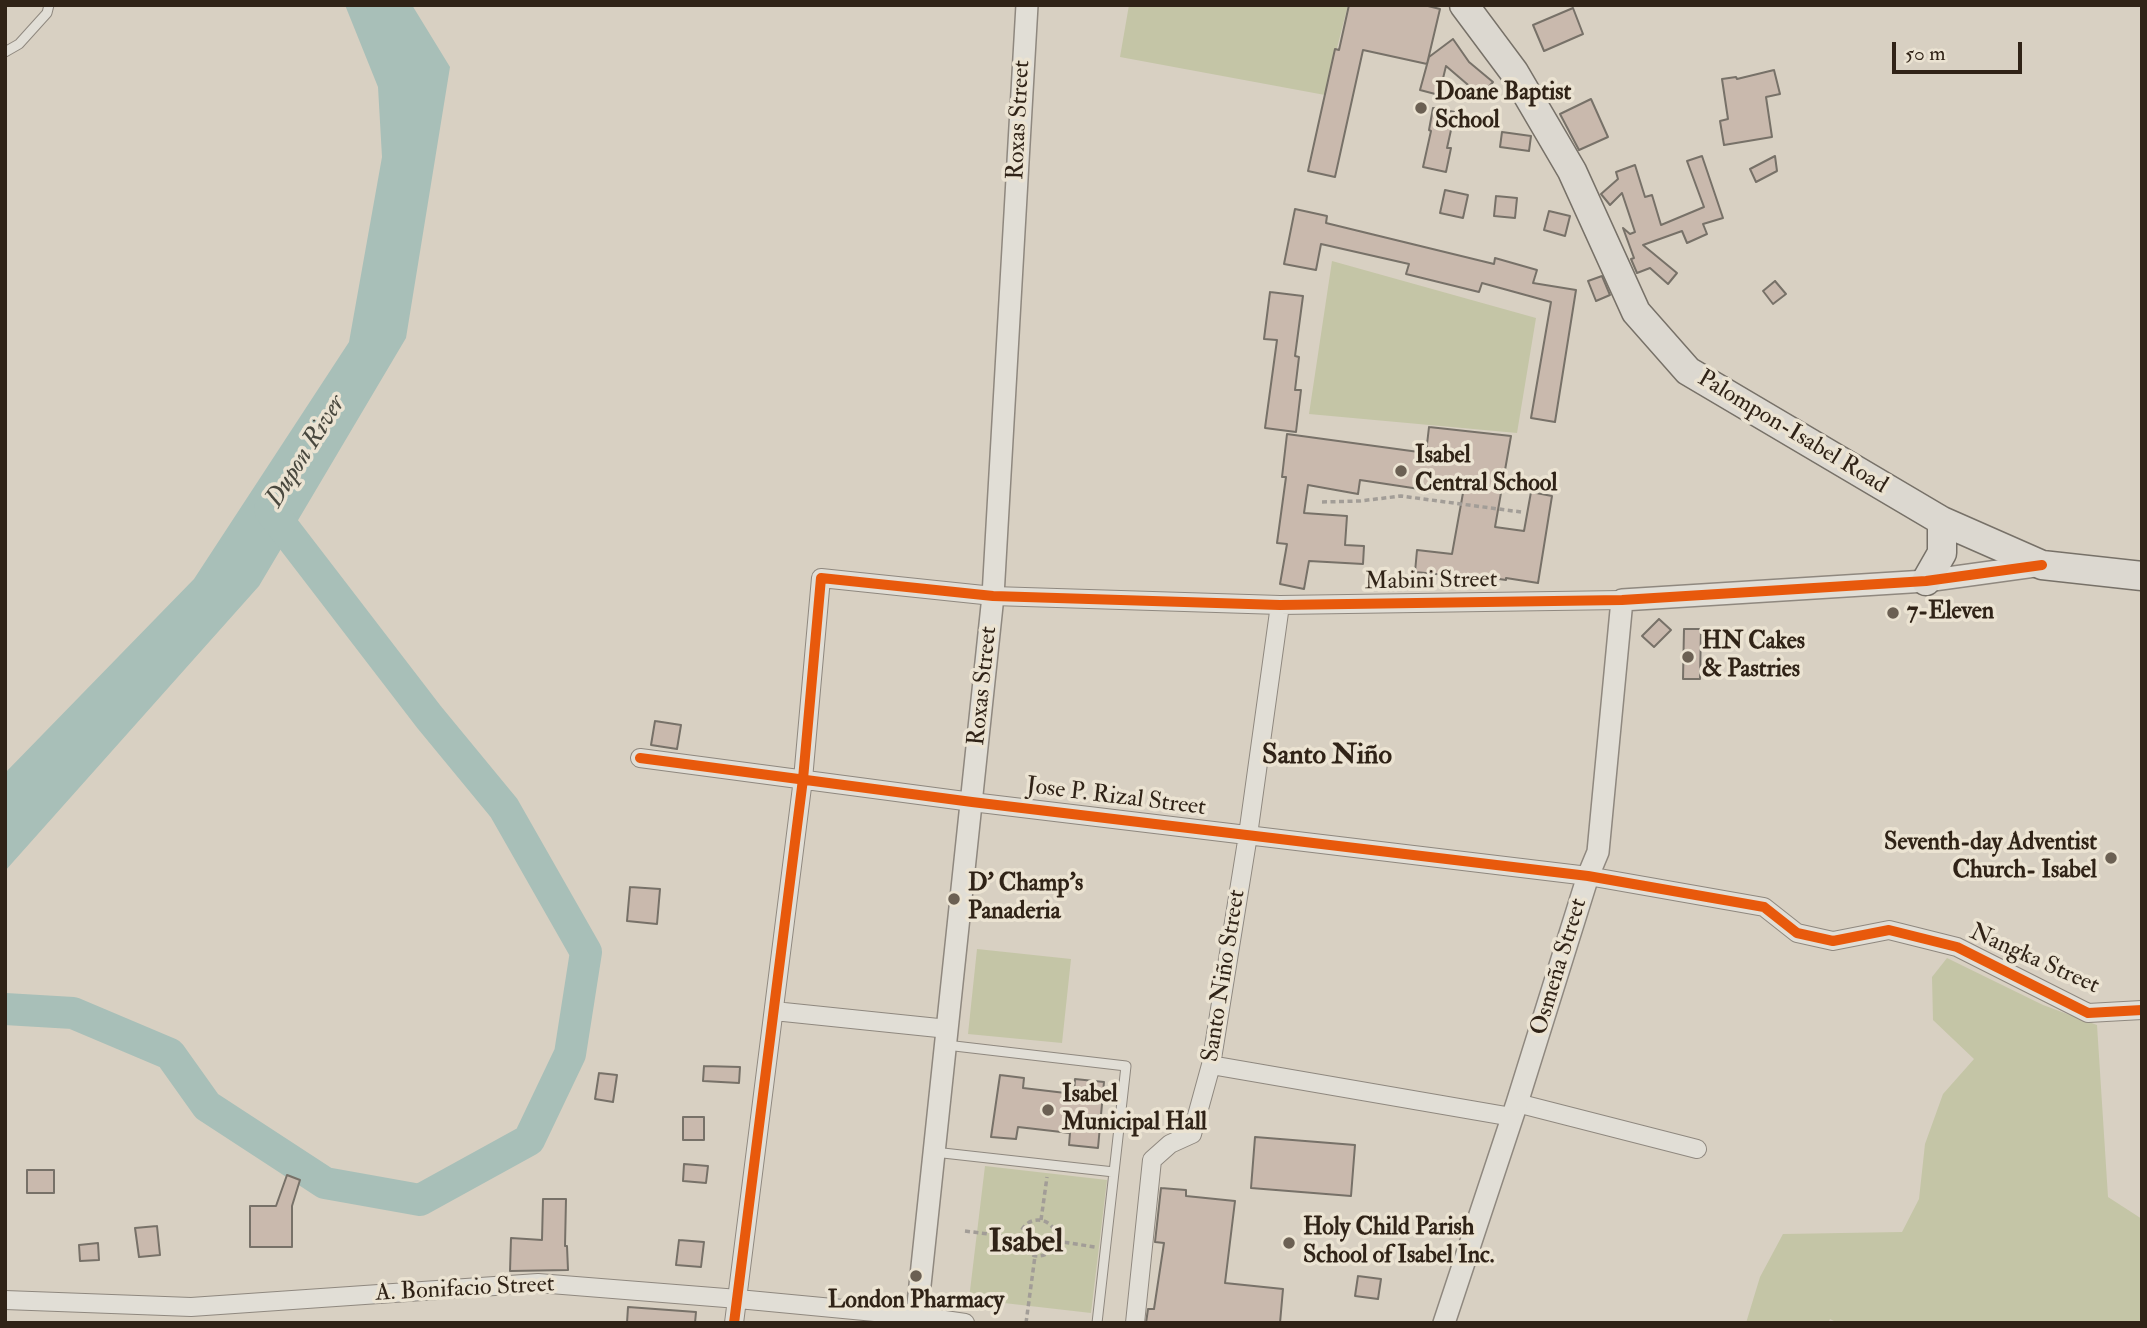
<!DOCTYPE html>
<html>
<head>
<meta charset="utf-8">
<style>
	body { margin:0 }
	#map { position:relative; width:2147px; height:1328px; overflow:hidden; background:#d8d0c2; font-family:"IM FELL Double Pica",serif }
	canvas { display:block }
	.frame { position:absolute; inset:0; border:7px solid #302317; pointer-events:none }
	.scale { position:absolute; left:1892px; top:42px; width:130px; height:32px; box-sizing:border-box; border:4px solid #302317; border-top:0; padding-left:9px; font-size:21px; line-height:24px; white-space:nowrap; color:#302317; -webkit-text-stroke:5px #ebe3d2; paint-order:stroke }
</style>
</head>
<body>
<div id="map">
<canvas width="2147" height="1328"></canvas>
<div class="frame"></div>
<div class="scale">50 m</div>
</div>
<script>
const c = document.querySelector('canvas').getContext('2d');
c.lineJoin = 'round';
function fillPath(path, color) { c.fillStyle = color; c.fill(path, 'evenodd'); }
const poly = rows => new Path2D(rows.map(r => 'M' + r).join(''));
function strokePath(path, color, width, dash) { c.strokeStyle = color; c.lineWidth = width; c.lineCap = dash ? 'butt' : 'round'; c.setLineDash(dash || []); c.stroke(path); }
function label(font, color, halo, rows, align = 'center') {
  c.font = font + ' "IM FELL Double Pica",serif'; c.lineWidth = 7; c.setLineDash([]); c.textBaseline = 'middle'; c.strokeStyle = halo; c.fillStyle = color; for (const [text, x, y, turn = 0] of rows) {
    c.save(); c.translate(x, y); c.rotate((+turn || 0) * Math.PI / 180); c.textAlign = isNaN(turn) ? turn : align; if (halo) c.strokeText(text, 0, 0); c.fillText(text, 0, 0); c.restore();
  }
}
fillPath(poly([
	[1129,5,1348,5,1325,95,1120,57],
	[1332,261,1536,318,1517,433,1309,414],
	[977,949,1071,959,1062,1043,968,1034],
	[1947,958,2043,1005,2097,1025,2108,1197,2142,1219,2142,1323,1838,1323,1830,1319,1828,1323,1746,1323,1760,1277,1783,1234,1902,1232,1919,1199,1925,1144,1943,1094,1974,1059,1933,1020,1932,977],
	[985,1166,1107,1180,1091,1313,969,1299]
]), '#c4c5a6');
fillPath(poly([
	[345,5,412,5,450,67,406,338,259,586,5,871,5,773,194,579,349,342,382,157,378,87]
]), '#a8bfb8');
strokePath(poly([
	[5,1009,73,1013,170,1054,207,1106,325,1183,420,1200,529,1140,570,1054,586,952,504,808,429,717,270,510]
]), '#a8bfb8', 32);
const building = poly([
	[1349,5,1424,5,1440,9,1427,64,1363,50,1335,177,1308,171,1335,49,1339,50,1349,5],
	[1573,8,1583,34,1544,51,1533,25,1573,8],
	[1453,39,1469,62,1493,82,1481,96,1446,66,1439,95,1420,90,1429,57,1453,39],
	[1774,70,1780,94,1766,97,1772,137,1724,145,1720,121,1728,119,1722,79,1736,77,1737,79,1774,70],
	[1591,99,1608,137,1579,150,1560,114,1591,99],
	[1433,108,1455,112,1447,148,1451,148,1446,172,1423,167,1431,131,1429,130,1433,108],
	[1502,132,1531,136,1529,151,1500,147,1502,132],
	[1702,156,1723,218,1703,224,1707,234,1687,243,1682,231,1643,245,1677,273,1668,284,1650,268,1637,273,1631,259,1634,258,1623,228,1630,234,1635,232,1622,193,1610,205,1601,194,1618,179,1616,172,1635,165,1645,197,1652,195,1661,225,1704,207,1687,161,1702,156],
	[1775,156,1777,171,1756,182,1750,169,1775,156],
	[1445,190,1468,195,1463,218,1440,213,1445,190],
	[1496,196,1517,198,1515,218,1494,216,1496,196],
	[1295,209,1327,216,1326,223,1494,264,1495,258,1537,270,1533,283,1576,290,1555,422,1531,418,1551,302,1482,283,1479,292,1406,274,1409,264,1321,244,1316,270,1284,264,1295,209],
	[1549,211,1570,216,1565,236,1544,230,1549,211],
	[1602,276,1610,295,1596,301,1588,281,1602,276],
	[1775,281,1786,294,1773,304,1763,291,1775,281],
	[1270,292,1303,296,1295,356,1299,357,1295,390,1301,390,1296,432,1265,428,1277,340,1264,339,1270,292],
	[1429,427,1511,436,1495,527,1524,531,1531,492,1552,496,1538,583,1506,578,1506,580,1478,576,1478,578,1415,572,1417,550,1452,554,1463,493,1426,486,1426,490,1360,480,1358,494,1308,485,1304,513,1347,516,1345,545,1364,546,1363,564,1309,561,1304,589,1280,584,1287,544,1277,543,1286,477,1282,477,1287,434,1426,453,1429,427],
	[1659,619,1671,630,1654,647,1642,636,1659,619],
	[1684,629,1701,629,1700,679,1683,679,1684,629],
	[655,721,681,725,677,749,651,745,655,721],
	[630,887,660,889,657,924,627,921,630,887],
	[704,1066,740,1067,739,1083,703,1081,704,1066],
	[599,1073,617,1075,613,1102,595,1099,599,1073],
	[1000,1075,1024,1078,1023,1088,1074,1094,1075,1079,1104,1082,1098,1148,1069,1145,1070,1133,1018,1127,1016,1139,991,1137,1000,1075],
	[683,1117,704,1117,704,1140,683,1140,683,1117],
	[1255,1137,1355,1145,1351,1196,1251,1188,1255,1137],
	[684,1164,708,1166,706,1183,683,1181,684,1164],
	[27,1170,54,1170,54,1193,27,1193,27,1170],
	[287,1175,300,1180,292,1206,292,1247,250,1247,250,1206,276,1206,287,1175],
	[1161,1188,1186,1190,1186,1196,1235,1201,1225,1283,1283,1289,1280,1323,1146,1323,1148,1309,1154,1309,1164,1243,1155,1242,1161,1188],
	[543,1199,566,1199,565,1246,567,1246,568,1270,510,1271,511,1238,542,1240,543,1199],
	[157,1226,160,1255,139,1257,135,1228,157,1226],
	[679,1240,704,1242,701,1267,676,1265,679,1240],
	[98,1243,99,1260,80,1261,79,1245,98,1243],
	[1358,1276,1381,1279,1378,1299,1355,1296,1358,1276],
	[628,1307,696,1312,695,1323,627,1323,628,1307]
]);
fillPath(building, '#c9b9ad');
strokePath(building, '#777168', 2);
const service = poly([
	[5,52,19,44,47,13,49,5],
	[946,1045,1126,1066,1097,1323],
	[934,1152,1114,1172]
]);
const minor = poly([
	[640,758,972,802,1588,876,1764,907,1797,933,1833,941,1889,930,1957,947,2088,1013,2142,1010],
	[774,1011,948,1029],
	[1211,1065,1512,1117],
	[1517,1103,1697,1149],
	[5,1300,191,1307,538,1283,738,1299,917,1316,965,1323],
	[734,1323,803,779,821,578,993,596,1280,605,1622,600],
	[1135,1323,1152,1160,1170,1144,1192,1134,1211,1065,1248,835,1280,605]
]);
const tertiary = poly([
	[916,1323,993,596,1027,5],
	[1444,1323,1517,1103,1588,876,1598,852,1622,600,1926,581,2042,565]
]);
const trunk = poly([
	[1464,5,1514,72,1572,171,1636,312,1688,371,1942,521,2042,565,2142,576],
	[1926,581,1942,553,1942,521]
]);
strokePath(service, '#8f887f', 11);
strokePath(minor, '#8f887f', 20);
strokePath(tertiary, '#8f887f', 24);
strokePath(trunk, '#777168', 31);
strokePath(poly([
	[1322,502,1360,501,1401,496,1521,512],
	'1020 1238a18 18 0 1 1 36 0a18 18 0 1 1-36 0Z',
	[1041,1220,1047,1177],
	[965,1231,1019,1238],
	[1056,1241,1095,1247],
	[1026,1323,1035,1256]
]), '#a29d97', 3.5, [5, 3.5]);
strokePath(service, '#e1ded6', 9);
strokePath(minor, '#e1ded6', 18);
strokePath(tertiary, '#e1ded6', 21);
strokePath(trunk, '#dcd8d0', 28);
strokePath(poly([
	[640,758,972,802,1588,876,1764,907,1797,933,1833,941,1889,930,1957,947,2088,1013,2142,1010],
	[734,1323,803,779,821,578,993,596,1280,605,1622,600,1926,581,2042,565]
]), '#e8590c', 10);
for (const [x, y, r, color] of [
	[1421,108,7,"#6b6053"],
	[1401,471,7,"#6b6053"],
	[1893,613,7,"#6b6053"],
	[1688,657,7,"#6b6053"],
	[2111,858,7,"#6b6053"],
	[954,899,7,"#6b6053"],
	[1048,1110,7,"#6b6053"],
	[1289,1243,7,"#6b6053"],
	[916,1276,7,"#6b6053"]
]) { const dot = new Path2D(); dot.arc(x, y, r, 0, 2 * Math.PI); c.fillStyle = color; c.fill(dot); strokePath(dot, '#ebe3d2', 2.5); }
label('bold 24px', '#302317', '#ebe3d2', [
	["Doane Baptist",1435,94],
	["School",1435,122],
	["Isabel",1415,457],
	["Central School",1415,485],
	["7-Eleven",1907,613],
	["HN Cakes",1702,643],
	["& Pastries",1702,671],
	["Seventh-day Adventist",2097,844,"right"],
	["Church- Isabel",2097,872,"right"],
	["D' Champ's",968,885],
	["Panaderia",968,913],
	["Isabel",1062,1096],
	["Municipal Hall",1062,1124],
	["Holy Child Parish",1303,1229],
	["School of Isabel Inc.",1303,1257],
	["London Pharmacy",916,1302,"center"]
], 'left');
label('24px', '#302317', '#ebe3d2', [
	["Roxas Street",1020,120,-87],
	["Palompon-Isabel Road",1792,433,31],
	["Mabini Street",1431,582,-1],
	["Roxas Street",984,686,-84],
	["Jose P. Rizal Street",1116,798,7],
	["Nangka Street",2034,960,24],
	["Osmeña Street",1560,967,-73],
	["Santo Niño Street",1225,976,-81],
	["A. Bonifacio Street",465,1290,-3]
]);
label('italic 26px', '#49483e', '#ebe3d2', [
	["Dupon River",307,452,-58]
]);
label('bold 28px', '#302317', '#ebe3d2', [
	["Santo Niño",1327,757]
]);
label('bold 32px', '#302317', '#ebe3d2', [
	["Isabel",1026,1244]
]);
</script>
</body>
</html>
